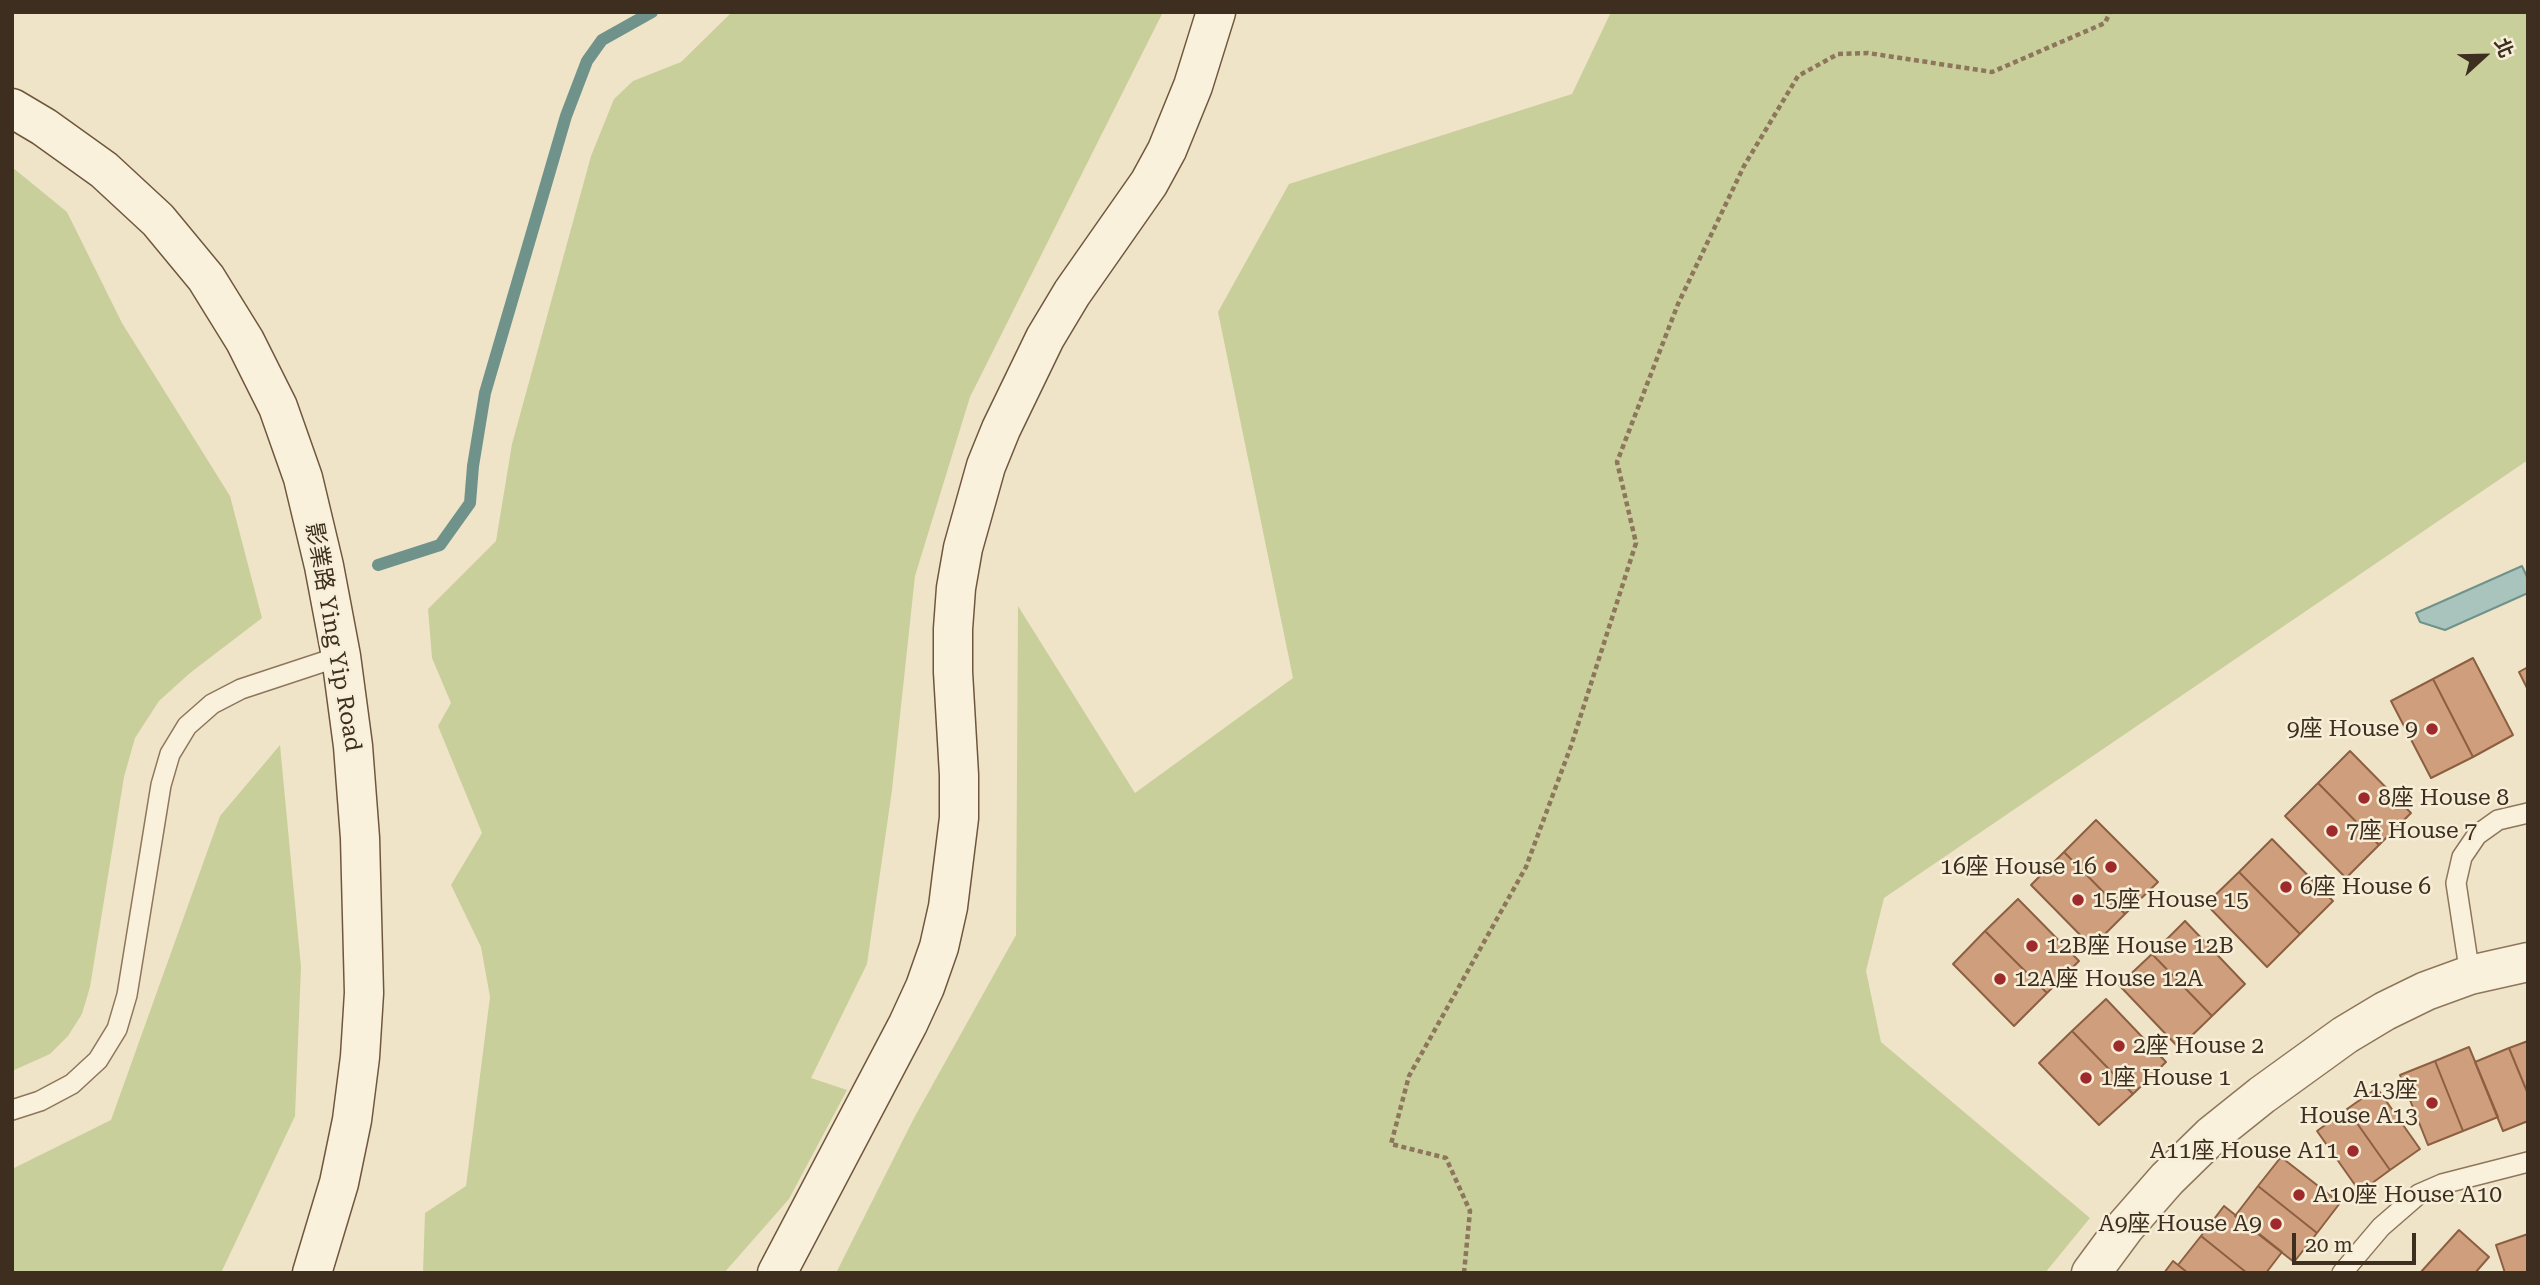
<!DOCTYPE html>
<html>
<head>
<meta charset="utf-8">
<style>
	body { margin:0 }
	#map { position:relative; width:2540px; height:1285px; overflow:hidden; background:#f0e4c8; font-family:"Roboto Serif","Noto Sans TC",serif }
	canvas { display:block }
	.frame { position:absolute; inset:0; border:14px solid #3d2e20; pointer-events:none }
	.north { position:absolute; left:2449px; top:21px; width:70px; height:70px; -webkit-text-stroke:5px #f7eed8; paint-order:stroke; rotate:68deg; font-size:19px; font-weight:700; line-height:28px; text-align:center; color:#3d2e20 }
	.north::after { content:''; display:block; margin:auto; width:24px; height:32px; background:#3d2e20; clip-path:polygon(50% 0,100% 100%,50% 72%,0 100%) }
	.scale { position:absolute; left:2292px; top:1233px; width:124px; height:32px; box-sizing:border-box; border:4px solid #3d2e20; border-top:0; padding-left:9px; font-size:21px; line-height:24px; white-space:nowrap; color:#3d2e20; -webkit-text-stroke:5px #f7eed8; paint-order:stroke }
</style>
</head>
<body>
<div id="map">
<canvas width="2540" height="1285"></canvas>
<div class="frame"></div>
<div class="north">北</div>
<div class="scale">20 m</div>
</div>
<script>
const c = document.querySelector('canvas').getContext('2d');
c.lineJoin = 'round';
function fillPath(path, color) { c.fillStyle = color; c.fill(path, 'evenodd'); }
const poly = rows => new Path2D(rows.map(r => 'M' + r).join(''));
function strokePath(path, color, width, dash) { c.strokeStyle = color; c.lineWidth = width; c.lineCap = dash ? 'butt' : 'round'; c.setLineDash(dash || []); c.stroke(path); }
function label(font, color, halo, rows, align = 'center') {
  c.font = font + ' "Roboto Serif","Noto Sans TC",serif'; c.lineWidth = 5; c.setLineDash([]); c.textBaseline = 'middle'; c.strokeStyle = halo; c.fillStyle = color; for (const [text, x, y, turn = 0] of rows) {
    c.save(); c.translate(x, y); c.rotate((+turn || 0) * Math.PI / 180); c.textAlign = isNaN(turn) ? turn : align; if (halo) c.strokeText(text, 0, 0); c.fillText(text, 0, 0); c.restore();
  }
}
fillPath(poly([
	[732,12,1163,12,970,397,915,576,892,790,867,964,811,1078,847,1090,789,1199,724,1273,423,1273,425,1213,466,1186,490,997,481,947,451,885,482,833,438,726,451,703,432,658,428,609,496,541,512,444,591,156,614,99,633,81,681,62],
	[1611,12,2528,12,2528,460,1884,898,1866,971,1881,1042,2090,1218,2045,1273,836,1273,914,1118,1016,935,1018,606,1135,793,1293,678,1218,312,1289,184,1572,94],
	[12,167,67,212,122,323,230,496,262,618,190,673,159,701,135,738,124,777,90,987,82,1014,68,1036,50,1054,12,1071],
	[280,745,301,967,295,1116,221,1273,12,1273,12,1169,111,1120,220,816]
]), '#c9cf9b');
const water = poly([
	[2522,566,2528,579,2528,593,2445,630,2420,622,2416,613,2522,566]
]);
fillPath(water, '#a9c4bc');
strokePath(water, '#6f938a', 2);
strokePath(poly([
	[378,565,440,545,470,503,473,466,485,393,566,116,587,61,602,40,652,12]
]), '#6f938a', 12);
const building = poly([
	[2473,658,2513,735,2473,757,2433,679,2473,658],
	[2528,667,2528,690,2519,672,2528,667],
	[2433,679,2473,757,2431,778,2391,701,2433,679],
	[2350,751,2411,813,2379,845,2318,783,2350,751],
	[2318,783,2379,845,2346,878,2285,816,2318,783],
	[2096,820,2158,882,2125,914,2064,852,2096,820],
	[2272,839,2333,901,2300,934,2239,872,2272,839],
	[2064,852,2125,914,2092,947,2031,885,2064,852],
	[2239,872,2300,934,2267,967,2206,904,2239,872],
	[2018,899,2079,961,2047,993,1985,931,2018,899],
	[2185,921,2245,984,2212,1016,2152,954,2185,921],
	[1985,931,2047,993,2014,1026,1953,964,1985,931],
	[2152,954,2212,1016,2179,1048,2119,985,2152,954],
	[2106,999,2166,1062,2133,1094,2072,1031,2106,999],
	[2072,1031,2133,1094,2099,1125,2039,1063,2072,1031],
	[2528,1041,2528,1094,2509,1048,2528,1041],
	[2469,1047,2498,1117,2463,1131,2435,1061,2469,1047],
	[2509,1048,2528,1094,2528,1121,2503,1131,2475,1062,2509,1048],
	[2435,1061,2463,1131,2428,1145,2400,1075,2435,1061],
	[2377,1088,2420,1149,2390,1170,2347,1109,2377,1088],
	[2347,1109,2390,1170,2360,1192,2317,1131,2347,1109],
	[2281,1157,2340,1203,2317,1233,2258,1186,2281,1157],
	[2258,1186,2317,1233,2294,1262,2235,1216,2258,1186],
	[2224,1206,2282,1252,2266,1273,2247,1273,2201,1236,2224,1206],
	[2459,1230,2489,1257,2475,1273,2420,1273,2459,1230],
	[2528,1234,2528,1273,2505,1273,2496,1245,2528,1234],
	[2201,1236,2247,1273,2188,1273,2178,1265,2201,1236],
	[2173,1261,2188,1273,2164,1273,2173,1261]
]);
fillPath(building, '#cf9f7d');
strokePath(building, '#8d5f41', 2);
const service = poly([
	[2470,975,2456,883,2462,857,2477,835,2498,820,2528,813],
	[12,1110,40,1101,72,1084,98,1060,117,1029,127,995,161,785,170,754,187,726,212,704,241,689,341,656],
	[2342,1273,2381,1227,2419,1194,2442,1184,2528,1162]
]);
const minor = poly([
	[2091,1273,2125,1227,2167,1179,2212,1135,2262,1095,2345,1035,2385,1011,2426,991,2470,975,2528,962]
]);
const secondary = poly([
	[12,108,44,127,104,170,158,220,206,278,245,341,278,407,303,478,324,566,341,656,353,746,360,838,364,993,360,1057,352,1120,339,1183,312,1273],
	[777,1273,908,1024,925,987,939,947,948,907,959,818,959,775,953,672,953,629,956,588,963,548,986,466,1001,429,1045,338,1072,293,1149,183,1167,150,1193,86,1216,12]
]);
strokePath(service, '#8d765c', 22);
strokePath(minor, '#8d765c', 41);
strokePath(secondary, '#6f573f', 41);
strokePath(poly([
	[1464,1273,1470,1211,1446,1158,1391,1144,1409,1076,1526,867,1571,746,1636,543,1617,462,1678,304,1744,166,1798,76,1838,54,1868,53,1992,72,2105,23,2110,12]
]), '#8d765c', 4.5, [5, 3.5]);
strokePath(service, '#faf1dc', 19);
strokePath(minor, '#faf1dc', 38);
strokePath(secondary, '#faf1dc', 38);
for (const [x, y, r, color] of [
	[2432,729,7,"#9e2a2b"],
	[2364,798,7,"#9e2a2b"],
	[2332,831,7,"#9e2a2b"],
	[2111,867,7,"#9e2a2b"],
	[2286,887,7,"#9e2a2b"],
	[2078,900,7,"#9e2a2b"],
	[2032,946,7,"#9e2a2b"],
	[2000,979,7,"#9e2a2b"],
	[2119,1046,7,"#9e2a2b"],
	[2086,1078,7,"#9e2a2b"],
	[2432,1103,7,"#9e2a2b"],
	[2353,1151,7,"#9e2a2b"],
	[2299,1195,7,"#9e2a2b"],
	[2276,1224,7,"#9e2a2b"]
]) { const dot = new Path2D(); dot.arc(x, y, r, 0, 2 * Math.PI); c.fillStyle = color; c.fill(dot); strokePath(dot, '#f7eed8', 2.5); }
label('23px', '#3d2e20', '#f7eed8', [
	["影業路 Ying Yip Road",333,637,80]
]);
label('23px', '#3d2e20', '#f7eed8', [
	["9座 House 9",2418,729,"right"],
	["8座 House 8",2378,798],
	["7座 House 7",2346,831],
	["16座 House 16",2097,867,"right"],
	["6座 House 6",2300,887],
	["15座 House 15",2092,900],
	["12B座 House 12B",2046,946],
	["12A座 House 12A",2014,979],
	["2座 House 2",2133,1046],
	["1座 House 1",2100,1078],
	["A13座",2418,1090,"right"],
	["House A13",2418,1116,"right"],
	["A11座 House A11",2339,1151,"right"],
	["A10座 House A10",2313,1195],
	["A9座 House A9",2262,1224,"right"]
], 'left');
</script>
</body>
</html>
